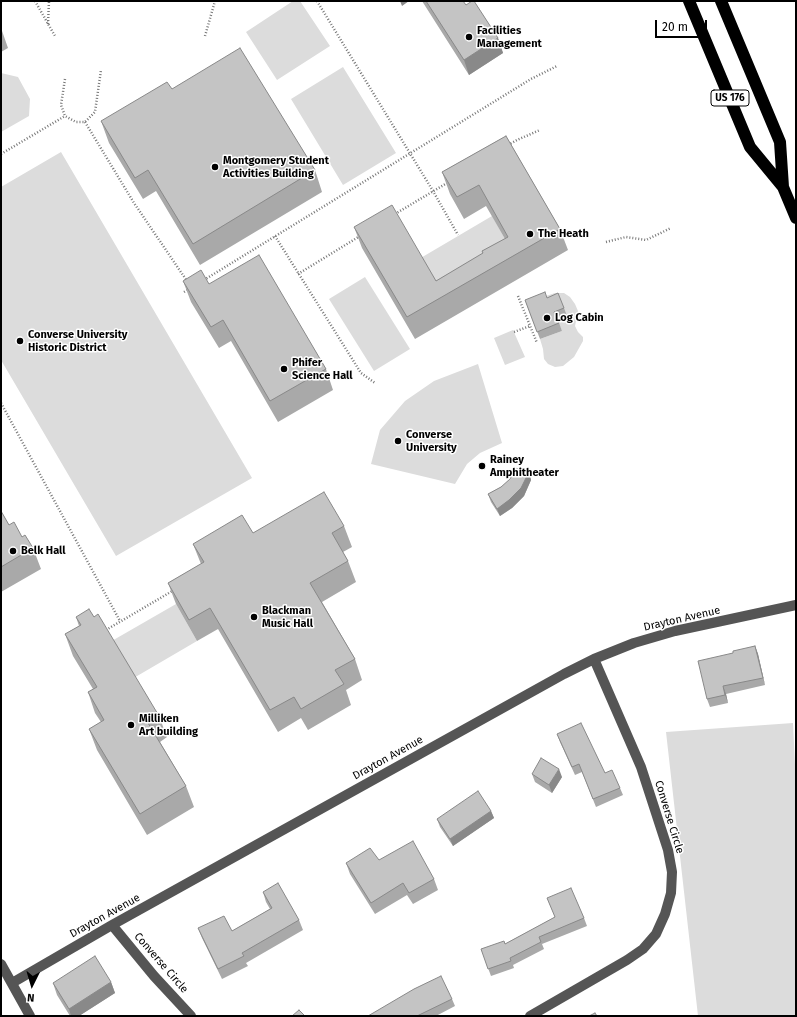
<!DOCTYPE html>
<html>
<head>
<meta charset="utf-8">
<style>
	body { margin:0 }
	#map { position:relative; width:797px; height:1017px; overflow:hidden; background:#fff; font-family:"Fira Sans",sans-serif }
	canvas { display:block }
	.frame { position:absolute; inset:0; border:2px solid #000; pointer-events:none }
	.north { position:absolute; left:12px; top:965px; width:40px; height:40px; -webkit-text-stroke:3px #fff; paint-order:stroke; rotate:185deg; font-size:11px; font-weight:700; line-height:16px; text-align:center; color:#000 }
	.north::after { content:''; display:block; margin:auto; width:14px; height:18px; background:#000; clip-path:polygon(50% 0,100% 100%,50% 72%,0 100%) }
	.scale { position:absolute; left:655px; top:20px; width:52px; height:18px; box-sizing:border-box; border:2px solid #000; border-top:0; padding-left:5px; font-size:12px; line-height:14px; white-space:nowrap; color:#000; -webkit-text-stroke:3px #fff; paint-order:stroke }
</style>
</head>
<body>
<div id="map">
<canvas width="797" height="1017"></canvas>
<div class="frame"></div>
<div class="north">N</div>
<div class="scale">20 m</div>
</div>
<script>
const c = document.querySelector('canvas').getContext('2d');
c.lineJoin = 'round';
function fillPath(path, color) { c.fillStyle = color; c.fill(path, 'evenodd'); }
const poly = rows => new Path2D(rows.map(r => 'M' + r).join(''));
function strokePath(path, color, width, dash) { c.strokeStyle = color; c.lineWidth = width; c.lineCap = dash ? 'butt' : 'round'; c.setLineDash(dash || []); c.stroke(path); }
function label(font, color, halo, rows, align = 'center') {
  c.font = font + ' "Fira Sans",sans-serif'; c.lineWidth = 3; c.setLineDash([]); c.textBaseline = 'middle'; c.strokeStyle = halo; c.fillStyle = color; for (const [text, x, y, turn = 0] of rows) {
    c.save(); c.translate(x, y); c.rotate((+turn || 0) * Math.PI / 180); c.textAlign = isNaN(turn) ? turn : align; if (halo) c.strokeText(text, 0, 0); c.fillText(text, 0, 0); c.restore();
  }
}
fillPath(poly([
	[293,1,300,1,330,46,277,80,246,32],
	[343,67,396,153,343,185,291,99],
	[1,73,18,77,30,99,29,116,1,132],
	[61,152,252,478,116,556,1,360,1,187],
	[492,216,516,258,444,302,419,259],
	[365,277,410,349,374,371,329,299],
	[555,293,564,293,570,297,575,304,578,311,575,326,578,332,583,337,583,341,574,357,563,366,555,367,548,364,544,359,543,349,540,339,562,331,546,296],
	[513,330,525,357,505,365,494,338],
	[478,364,502,443,480,453,467,464,455,484,371,464,380,430,405,401,434,381],
	[176,604,197,641,132,679,110,642],
	[793,723,796,785,796,1016,698,1016,666,732]
]), '#dcdcdc');
strokePath(poly([
	[35,1,55,36],
	[317,1,433,191,458,235],
	[48,24,49,1],
	[205,36,215,1],
	[65,79,61,105,65,116,76,122,85,122,95,112,101,70],
	[85,122,134,203,187,281],
	[508,145,517,140,540,130],
	[1,154,65,116],
	[395,214,447,183],
	[275,236,361,373,375,383],
	[606,242,626,237,646,240,671,228],
	[298,274,360,236],
	[204,280,531,79,557,66],
	[184,292,189,289],
	[518,296,537,343],
	[514,332,530,326],
	[1,403,120,621],
	[106,630,174,590]
]), '#777', 2.5, [1, 2]);
strokePath(poly([
	[112,925,154,976,191,1016],
	[1,964,30,1016],
	[12,983,112,925,564,674,594,659,634,643,675,631,796,605],
	[530,1016,627,960,643,949,656,934,665,914,671,893,672,872,668,850,641,767,594,659]
]), '#555', 10);
strokePath(poly([
	[689,1,750,147,783,187],
	[721,1,780,142,783,187,796,218]
]), '#000', 12);
fillPath(poly([
	[422,1,463,1,466,5,498,38,503,53,469,75],
	[1,28,8,48,1,52],
	[101,121,315,170,322,192,200,265,156,191,143,199,109,143],
	[506,136,560,229,568,250,415,339,362,248,354,227,436,281,483,254,482,251,505,239,486,206,464,219,450,194,442,172],
	[183,281,209,284,326,369,333,390,278,422,231,341,219,348,191,302],
	[547,298,564,308,567,316,558,320,562,331,540,339,525,300],
	[529,472,531,480,524,496,512,508,500,516,491,502,488,494],
	[1,511,9,525,22,537,33,548,41,569,1,592],
	[344,526,352,547,343,552,348,561,356,582,322,602,355,659,362,680,346,690,351,705,308,730,301,718,278,732,218,629,197,641,176,604,168,583,201,564,193,544,253,533],
	[76,617,159,716,167,737,160,742,186,786,194,807,147,835,97,750,89,729,101,722,95,713,88,692,93,689,73,656,65,634,79,626],
	[755,646,758,654,765,685,726,694,728,703,710,707,707,699,733,653],
	[557,734,605,773,620,788,623,795,596,807,582,772,575,775,560,742],
	[532,774,562,777,552,793,535,782],
	[491,811,494,818,453,846,440,827,437,819],
	[379,860,434,879,438,890,413,904,407,895,375,914,350,874,346,863],
	[263,892,299,920,303,930,246,963,248,966,222,979,202,938,198,928,232,931,270,909,266,902],
	[547,898,584,918,587,926,542,944,544,949,513,965,514,968,491,976,481,949,505,944,555,917],
	[111,982,115,993,79,1016,70,1016,57,995,53,983],
	[452,999,455,1006,436,1016,368,1016]
]), '#a9a9a9');
fillPath(poly([
	[400,1,409,1,402,6],
	[498,38,503,53,469,75,464,60],
	[529,472,531,480,524,496,512,508,500,516,497,509],
	[755,646,758,654,765,685,763,678],
	[723,686,726,694,728,703,725,695],
	[559,769,562,777,552,793,549,785],
	[491,811,494,818,453,846,450,839],
	[111,982,115,993,79,1016,71,1016,69,1009]
]), '#898989');
const building = poly([
	[426,1,463,1,466,5,472,1,474,1,498,38,464,60,426,1],
	[240,48,315,170,193,244,148,170,135,178,101,121,167,82,172,89,240,48],
	[506,136,560,229,407,317,354,227,392,205,436,281,483,253,482,251,508,237,479,185,457,197,442,172,506,136],
	[259,255,326,369,270,401,223,320,211,327,183,281,201,270,209,284,259,255],
	[545,292,547,298,558,293,564,308,554,312,559,323,537,332,525,300,545,292],
	[515,468,529,472,521,488,509,500,497,509,488,494,501,487,510,479,515,468],
	[324,492,344,526,332,533,348,561,310,583,355,659,335,670,344,684,301,709,294,697,270,710,210,608,189,620,168,583,204,562,193,544,242,515,253,533,324,492],
	[1,511,9,525,14,522,22,537,25,535,33,548,1,567,1,511],
	[89,609,94,617,98,614,159,716,148,723,186,786,140,814,89,729,104,720,88,692,97,687,65,634,81,625,76,617,89,609],
	[755,646,763,678,723,686,725,695,707,699,698,661,733,653,733,651,755,646],
	[581,723,605,773,612,770,620,788,593,799,579,764,572,767,557,734,581,723],
	[541,758,559,769,549,785,532,774,541,758],
	[478,791,491,811,450,839,437,819,478,791],
	[413,841,434,879,409,893,403,883,371,903,346,863,370,848,379,860,413,841],
	[278,883,299,920,242,953,244,956,218,969,198,928,224,916,232,931,272,908,263,892,278,883],
	[571,888,584,918,539,937,541,942,510,958,511,961,488,969,481,949,504,941,505,944,555,917,547,898,571,888],
	[95,956,111,982,69,1009,53,983,95,956],
	[441,976,452,999,417,1016,368,1016,414,989,441,976],
	[299,1010,305,1016,292,1016,299,1010],
	[595,1013,597,1016,589,1016,595,1013]
]);
fillPath(building, '#c4c4c4');
strokePath(building, '#898989', 1);
for (const [x, y, r, color] of [
	[469,37,4,"#000"],
	[215,167,4,"#000"],
	[530,234,4,"#000"],
	[547,318,4,"#000"],
	[20,341,4,"#000"],
	[284,369,4,"#000"],
	[398,441,4,"#000"],
	[482,466,4,"#000"],
	[13,551,4,"#000"],
	[254,617,4,"#000"],
	[131,725,4,"#000"]
]) { const dot = new Path2D(); dot.arc(x, y, r, 0, 2 * Math.PI); c.fillStyle = color; c.fill(dot); strokePath(dot, '#fff', 1.5); }
for (const [x, y, w] of [
	[730,98,38]
]) { const box = new Path2D(); box.roundRect(x - w / 2, y - 8, w, 16, 3); c.fillStyle = '#fff'; c.fill(box); strokePath(box, '#000', 1); }
label('bold 10px', '#000', null, [
	["US 176",730,98]
]);
label('bold 11px', '#000', '#fff', [
	["Facilities",477,31],
	["Management",477,44],
	["Montgomery Student",223,161],
	["Activities Building",223,174],
	["The Heath",538,234],
	["Log Cabin",555,318],
	["Converse University",28,335],
	["Historic District",28,348],
	["Phifer",292,363],
	["Science Hall",292,376],
	["Converse",406,435],
	["University",406,448],
	["Rainey",490,460],
	["Amphitheater",490,473],
	["Belk Hall",21,551],
	["Blackman",262,611],
	["Music Hall",262,624],
	["Milliken",139,719],
	["Art building",139,732]
], 'left');
label('11px', '#000', '#fff', [
	["Drayton Avenue",682,619,-13],
	["Drayton Avenue",388,758,-29],
	["Converse Circle",669,817,73],
	["Drayton Avenue",105,916,-29],
	["Converse Circle",161,963,49]
]);
</script>
</body>
</html>
